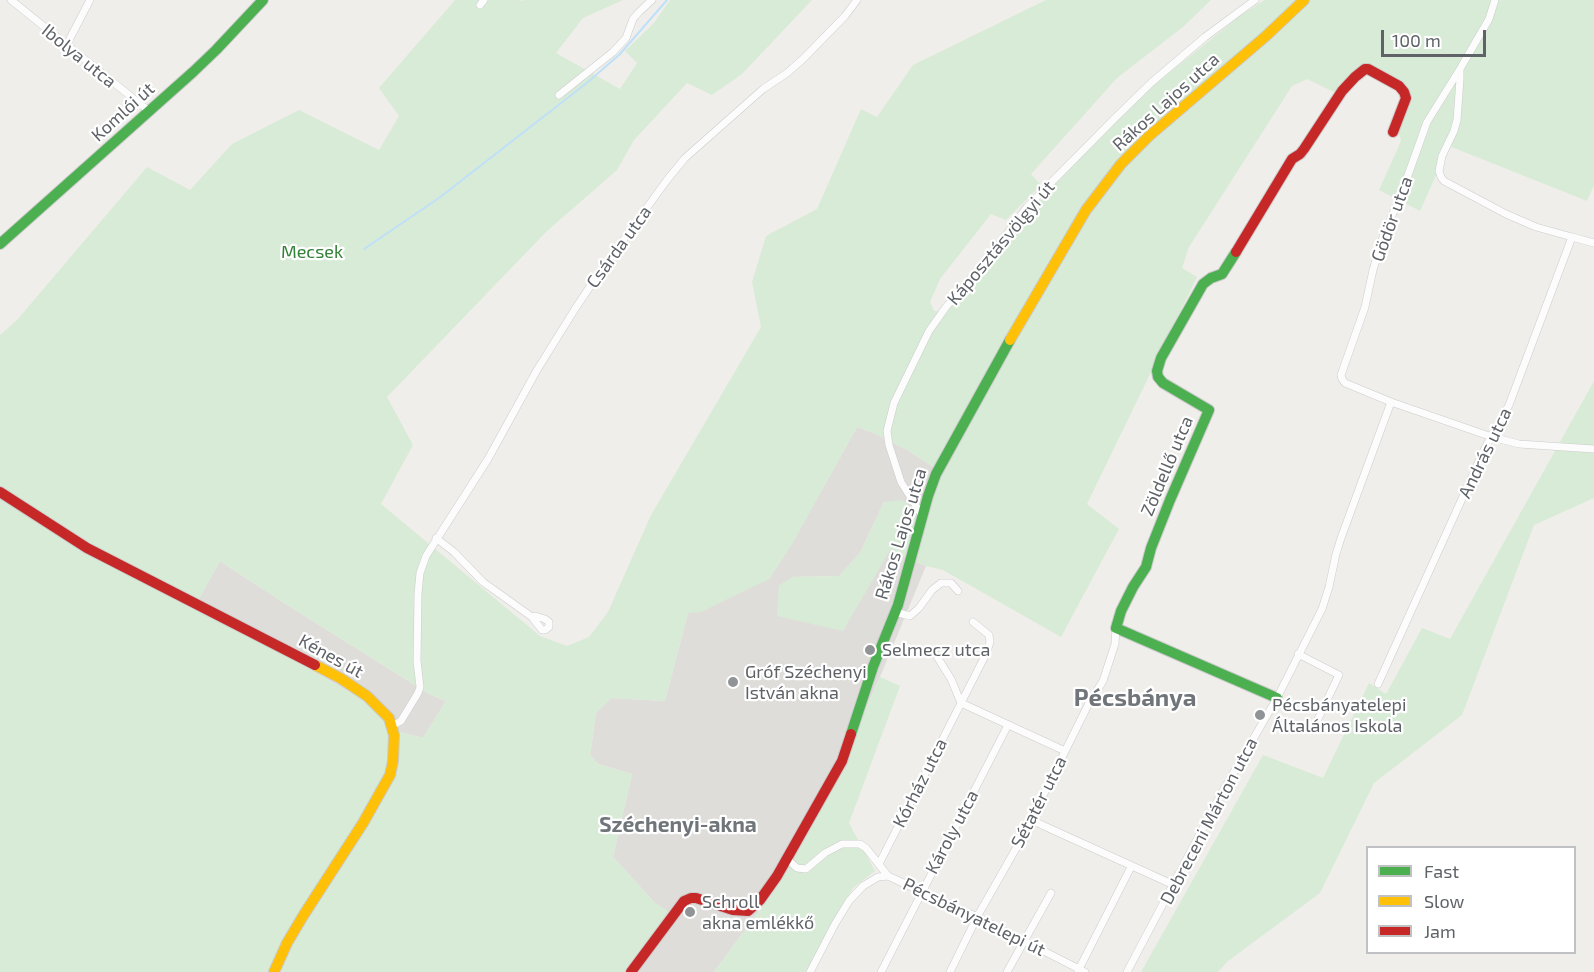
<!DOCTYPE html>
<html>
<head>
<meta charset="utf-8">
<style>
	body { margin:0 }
	#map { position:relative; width:1594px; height:972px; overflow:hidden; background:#efeeea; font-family:"Exo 2",sans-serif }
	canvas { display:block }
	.legend { position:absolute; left:1366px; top:846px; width:210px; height:108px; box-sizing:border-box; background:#fff; border:2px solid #bfc1c3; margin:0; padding:8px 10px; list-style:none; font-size:18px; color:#5f6368 }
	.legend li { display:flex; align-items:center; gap:12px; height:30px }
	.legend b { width:30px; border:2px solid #bfc1c3 }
	.scale { position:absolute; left:1381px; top:30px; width:105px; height:27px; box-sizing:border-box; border:3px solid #5f6368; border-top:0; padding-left:8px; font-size:18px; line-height:21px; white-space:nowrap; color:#5f6368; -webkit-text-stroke:4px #fff; paint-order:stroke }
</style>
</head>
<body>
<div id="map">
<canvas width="1594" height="972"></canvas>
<ul class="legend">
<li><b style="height:8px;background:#4caf50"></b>Fast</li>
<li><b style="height:8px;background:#ffc107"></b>Slow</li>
<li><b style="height:8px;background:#c62828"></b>Jam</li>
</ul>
<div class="scale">100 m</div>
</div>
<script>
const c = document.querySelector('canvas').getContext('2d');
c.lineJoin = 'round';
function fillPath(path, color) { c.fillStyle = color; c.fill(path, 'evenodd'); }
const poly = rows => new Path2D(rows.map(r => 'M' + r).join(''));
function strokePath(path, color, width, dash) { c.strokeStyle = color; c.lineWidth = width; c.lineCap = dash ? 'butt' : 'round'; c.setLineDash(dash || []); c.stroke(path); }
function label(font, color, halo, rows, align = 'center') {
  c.font = font + ' "Exo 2",sans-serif'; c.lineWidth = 4.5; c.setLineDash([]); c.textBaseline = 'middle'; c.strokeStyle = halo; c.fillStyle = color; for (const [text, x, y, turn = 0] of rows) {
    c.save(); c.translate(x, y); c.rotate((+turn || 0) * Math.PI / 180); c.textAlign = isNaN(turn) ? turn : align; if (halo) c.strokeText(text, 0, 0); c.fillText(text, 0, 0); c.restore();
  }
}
fillPath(poly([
	[857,427,874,433,909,451,935,468,919,515,884,502,860,553,839,576,793,577,778,616,890,550,926,566,880,677,823,803,762,907,714,972,630,972,654,902,613,857,632,774,598,764,590,755,596,713,611,698,665,701,688,613,769,579,792,543],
	[220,561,281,601,429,694,446,701,423,738,400,732,370,704,196,603]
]), '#dfddda');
fillPath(poly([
	[455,0,518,0,523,1,525,0,623,0,583,18,556,53,620,89,637,63,625,51,654,23,670,0,812,0,742,74,712,95,687,83,634,140,617,170,547,231,387,397,413,445,381,504,540,636,567,646,589,637,608,612,651,515,761,327,752,282,766,236,817,209,861,109,877,117,913,65,1046,0,1211,0,1183,27,1117,78,1031,174,1041,185,1006,220,991,214,940,279,930,302,934,311,946,311,1042,198,1106,131,1149,89,1241,15,1265,0,1594,0,1594,185,1587,201,1449,146,1420,211,1379,190,1401,141,1398,131,1406,95,1367,64,1336,93,1307,79,1292,86,1189,247,1182,268,1197,277,1087,504,1119,529,1061,637,943,570,926,566,890,550,843,631,777,616,779,585,793,577,839,576,860,553,884,502,903,500,918,514,935,468,909,451,874,433,857,427,792,544,769,579,701,612,688,613,665,701,611,698,596,713,590,755,598,764,632,774,613,857,654,902,668,911,630,972,0,972,0,335,17,320,147,167,190,190,232,144,299,110,379,150,399,116,379,88],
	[220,561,281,601,429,694,446,701,423,738,400,732,370,704,197,603],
	[1594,381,1594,498,1534,525,1462,715,1374,783,1320,893,1228,961,1218,972,1141,972,1263,755,1323,778,1369,683,1386,694,1422,628,1450,639],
	[880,677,900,686,849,823,875,871,853,888,819,949,810,972,714,972,762,907,823,803]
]), '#d8ebd6');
strokePath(poly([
	[364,249,439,198,588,82,620,54,667,0]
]), '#bfe0f9', 2);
const street = poly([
	[11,0,149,111],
	[1495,0,1489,19,1460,69,1460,79,1457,120,1454,131,1442,156,1439,171,1441,177,1444,181,1506,214,1536,227,1572,237],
	[480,5,484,0],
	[66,46,90,0],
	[1460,69,1427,122,1402,192,1383,237,1373,270,1365,307,1341,375,1342,379,1345,383,1391,402,1492,437,1519,444,1594,449],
	[559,95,613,52,626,38,633,19,639,12,652,0],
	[923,517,901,482,889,445,887,431,894,403,929,331,946,307,995,250,1027,207,1115,118,1152,82,1205,37,1255,0],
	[436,538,454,552,483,582,532,617,542,630,545,630,549,627,549,622,545,619,535,616,532,617],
	[895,612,910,616,919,608,932,590,941,583,951,583,958,591],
	[1298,654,1339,675,1317,721],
	[936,655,951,679,961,703,1065,751],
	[1378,684,1485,448,1509,405,1572,237,1594,243],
	[392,726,401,721,418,693,420,687,417,661,418,594,420,573,426,556,488,459,537,370,575,309,595,279,667,180,685,158,763,89,787,73,803,59,845,16,857,0],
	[1031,820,1174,885],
	[787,859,797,868,806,869,825,853,842,844,860,844,866,848,888,876],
	[879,864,986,654,990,642,989,635,973,622],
	[1078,971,1131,867],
	[810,972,835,924,849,901,863,886,878,877,888,876,977,917,1085,972],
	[881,972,1008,725],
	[950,972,977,917,1022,838,1089,703,1103,681,1115,644,1116,628],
	[1007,972,1051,893],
	[1127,972,1220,796,1277,698,1322,609,1329,587,1336,554,1341,538,1391,402]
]);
const fast = poly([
	[0,244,193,72,216,50,263,0],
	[1236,252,1222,274,1211,278,1203,284,1161,358,1157,371,1158,377,1163,383,1209,410,1170,500,1151,548,1146,567,1133,587,1121,611,1116,628,1277,698],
	[851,734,873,667,898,605,928,496,936,474,1010,340]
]);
const slow = poly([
	[1010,340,1086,210,1121,164,1149,136,1266,36,1304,0],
	[274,972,287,943,303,916,363,823,390,775,393,761,394,735,389,718,367,696,340,678,315,665]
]);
const jam = poly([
	[1236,252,1292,159,1300,154,1304,149,1342,91,1355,77,1365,69,1368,69,1399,86,1404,92,1406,98,1393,132],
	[0,492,87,548,315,665],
	[631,972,684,901,691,898,696,898,733,910,748,911,760,900,777,876,842,761,851,734]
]);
strokePath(street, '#cbcccc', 8);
strokePath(fast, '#cacacb', 12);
strokePath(slow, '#cacacb', 12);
strokePath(jam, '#cacacb', 12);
strokePath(street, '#fdfcfc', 7);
strokePath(fast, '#4caf50', 10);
strokePath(slow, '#ffc107', 10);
strokePath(jam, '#c62828', 10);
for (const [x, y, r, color] of [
	[870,650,6,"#919496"],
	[733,682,6,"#919496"],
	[1260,715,6,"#919496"],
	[690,912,6,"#919496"]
]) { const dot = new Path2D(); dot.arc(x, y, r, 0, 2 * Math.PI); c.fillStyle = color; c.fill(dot); strokePath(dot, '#fff', 2); }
label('18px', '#5f6368', '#fff', [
	["Ibolya utca",79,56,39],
	["Rákos Lajos utca",1166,102,-42],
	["Komlói út",123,112,-42],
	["Gödör utca",1392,219,-70],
	["Káposztásvölgyi út",1001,243,-50],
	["Csárda utca",619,247,-54],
	["András utca",1485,453,-64],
	["Zöldellő utca",1167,466,-67],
	["Rákos Lajos utca",901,534,-73],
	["Kénes út",331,656,29],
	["Kórház utca",920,783,-63],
	["Sétatér utca",1039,802,-63],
	["Debreceni Márton utca",1209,821,-62],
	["Károly utca",952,832,-62],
	["Pécsbányatelepi út",974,917,26]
]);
label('18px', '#348238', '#fff', [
	["Mecsek",312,252]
]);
label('18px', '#5f6368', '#fff', [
	["Selmecz utca",882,650],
	["Gróf Széchenyi",745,672],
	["István akna",745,693],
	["Pécsbányatelepi",1272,705],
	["Általános Iskola",1272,726],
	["Schroll",702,902],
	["akna emlékkő",702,923]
], 'left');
label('bold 21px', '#70757a', '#fff', [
	["Széchenyi-akna",678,825]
]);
label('bold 24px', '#70757a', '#fff', [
	["Pécsbánya",1135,698]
]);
</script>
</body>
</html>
